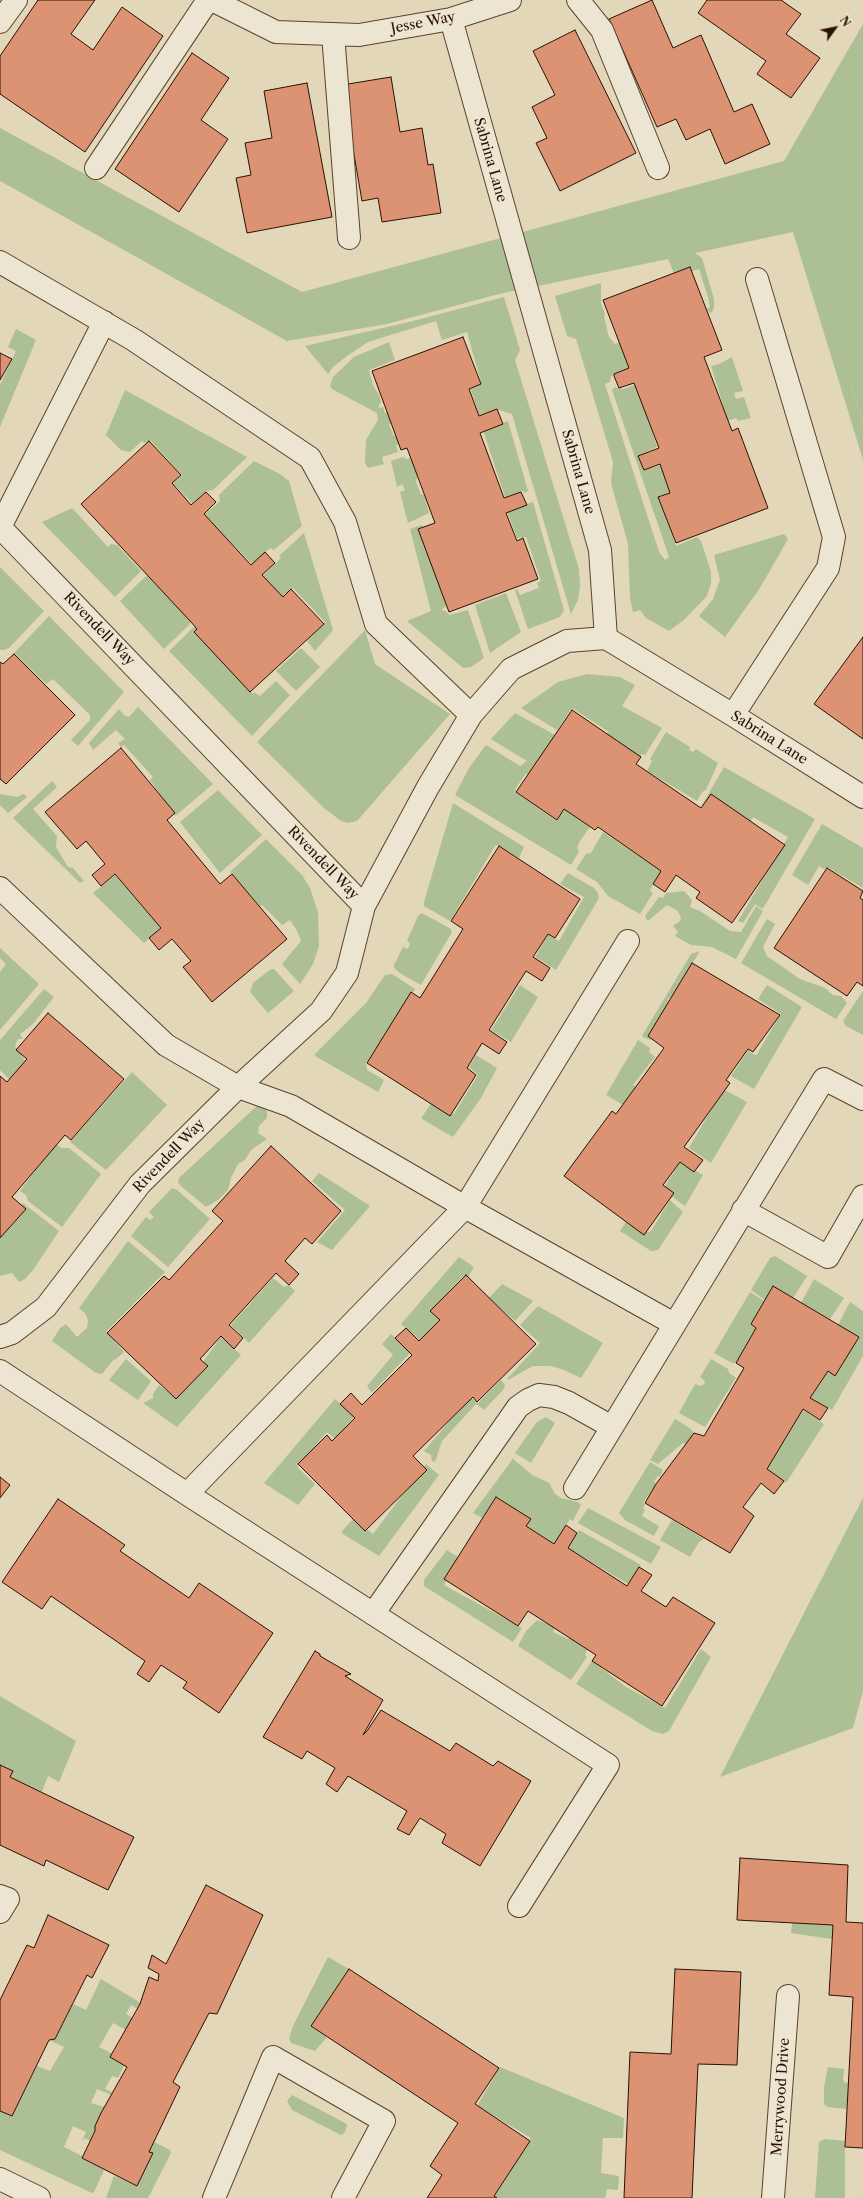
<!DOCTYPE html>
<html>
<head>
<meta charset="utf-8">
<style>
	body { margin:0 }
	#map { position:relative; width:863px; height:2198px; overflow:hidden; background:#e2d7b8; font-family:"Libre Caslon Text",serif }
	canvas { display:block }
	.north { position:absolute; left:815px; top:8px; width:40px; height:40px; -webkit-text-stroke:3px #ece5d1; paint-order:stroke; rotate:57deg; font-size:11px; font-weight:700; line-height:16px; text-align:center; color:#2d1000 }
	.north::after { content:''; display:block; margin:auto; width:14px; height:18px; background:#2d1000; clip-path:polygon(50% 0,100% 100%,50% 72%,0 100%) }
</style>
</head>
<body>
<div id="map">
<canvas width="863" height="2198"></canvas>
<div class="north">N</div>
</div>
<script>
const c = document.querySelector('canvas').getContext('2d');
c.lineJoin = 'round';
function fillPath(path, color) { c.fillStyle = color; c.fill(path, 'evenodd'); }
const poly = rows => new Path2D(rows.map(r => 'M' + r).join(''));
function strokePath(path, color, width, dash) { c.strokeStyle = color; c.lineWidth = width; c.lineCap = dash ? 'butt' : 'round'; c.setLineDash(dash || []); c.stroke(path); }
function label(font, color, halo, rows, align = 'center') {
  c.font = font + ' "Libre Caslon Text",serif'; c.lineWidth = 3.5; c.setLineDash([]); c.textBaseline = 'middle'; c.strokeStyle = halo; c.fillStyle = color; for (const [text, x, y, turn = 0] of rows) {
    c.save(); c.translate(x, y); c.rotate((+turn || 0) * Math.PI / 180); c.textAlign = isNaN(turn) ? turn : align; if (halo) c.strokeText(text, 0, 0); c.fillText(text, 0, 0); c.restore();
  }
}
fillPath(poly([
	[863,24,863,423,838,348,863,424,863,460,793,232,695,253,702,258,714,299,714,307,712,312,710,313,707,309,710,307,708,297,699,269,675,276,668,259,499,294,387,324,287,341,0,181,0,128,302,292,784,161],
	[601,283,601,303,605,314,604,317,609,337,615,344,623,341,634,368,611,376,610,382,605,384,659,552,665,560,669,557,612,390,615,387,623,389,637,384,657,447,640,455,643,470,662,465,672,492,659,496,676,546,697,537,701,541,711,572,711,583,707,596,685,619,669,631,646,618,640,610,633,612,630,598,628,544,611,483,613,462,577,342,576,339,567,336,555,296],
	[504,297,520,350,515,360,579,569,580,586,578,600,571,614,512,414,499,410,479,415,469,384,481,382,467,332,442,340,436,321,368,342,347,356,333,367,328,374,305,346,413,321],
	[16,329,36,340,0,427,0,385,16,351,8,347],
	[389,342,395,360,369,370,373,385,380,397,381,403,379,404,379,408,383,407,385,413,390,413,393,421,389,425,394,436,398,436,400,442,396,446,398,452,382,457,384,464,368,468,365,463,366,440,378,420,377,413,332,389,330,386,333,377,354,357],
	[732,357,743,391,734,393,736,399,744,397,751,418,738,421,736,418,728,421,711,366,719,364],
	[125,390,247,457,213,490,207,491,192,503,173,483,182,475,150,440,145,443,142,441,130,452,121,450,106,435],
	[508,421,528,491,525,493,527,494,523,491,505,497,483,430],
	[403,457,406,459,413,458,420,476,417,478,416,482,421,494,424,495,429,513,408,523,400,492,405,490,402,484,397,487,391,461],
	[254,461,280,474,289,481,302,526,274,550,270,548,253,565,204,515,220,501,219,495],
	[533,502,564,610,560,617,528,629,515,590,517,589,520,595,539,588,537,583,541,581,526,537,517,538,507,511],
	[72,508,108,547,111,544,117,545,141,571,115,597,42,522],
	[422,525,446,606,441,610,446,611,449,615,468,610,484,658,471,667,463,668,407,621,431,611,410,529],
	[304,533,333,630,315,651,307,641,325,622,293,588,288,594,287,601,262,577,281,558,279,556],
	[784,534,788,539,760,588,725,637,699,616,713,599,720,580,714,555],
	[0,567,44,611,9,648,4,650,0,650],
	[155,573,190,619,190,624,164,649,120,601,145,577],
	[506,593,521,632,490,653,475,605],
	[49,616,124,692,78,746,71,740,90,720,90,715,53,679,46,684,14,653],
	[195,626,221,659,253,694,254,692,260,696,276,681,290,695,252,736,169,651],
	[365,630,375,664,450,714,357,821,348,823,341,821,324,808,257,742],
	[301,648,320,667,296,691,276,671],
	[587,674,620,677,635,685,622,706,662,728,645,755,642,754,640,757,604,736,609,732,572,708,557,730,521,708,558,682],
	[138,707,213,784,175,816,150,780,153,777,124,745,121,747,118,743,125,739,116,730,93,750,89,743,119,709,125,716,129,717],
	[515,713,555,735,528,775,526,773,516,788,515,792,557,821,564,809,590,827,580,841,577,848,579,851,571,865,455,795,469,768,486,745,520,766,527,761,491,739],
	[666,732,690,747,689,750,693,752,696,749,718,763,706,790,702,792,697,801,647,771,652,761,650,759],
	[724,767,815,819,764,907,762,909,755,904,743,923,738,921,788,837,753,817,750,822,702,805],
	[52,781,57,787,33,809,57,836,56,847,68,867,73,868,84,881,80,883,13,818],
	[218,790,262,835,220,873,180,822],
	[0,794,17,797,24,794,27,797,8,813,0,805],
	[453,803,524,847,519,858,498,845,495,846,450,921,424,906,424,902],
	[822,824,863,848,863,888,827,867,824,869,819,866,808,885,792,875],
	[603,832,661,871,653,884,650,891,653,893,640,914,608,896,597,882,576,869,586,854,591,853],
	[266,839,302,875,310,888,318,912,319,946,313,964,300,984,282,964,301,941,297,931,290,920,282,925,262,905,260,906,230,872],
	[568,873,594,888,598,893,599,898,556,970,535,957,548,935,559,941,584,897,560,884],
	[115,875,161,928,144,943,93,893],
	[684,891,692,900,690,907,700,911,730,931,741,932,756,906,763,911,736,959,712,947,691,945,675,936,678,932,673,926,680,921,681,918,678,911,667,905,649,920,647,920,645,916,659,897,663,898,666,893],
	[422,913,451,929,452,932,421,985,400,973,394,968,394,965,403,947,407,949,409,947,410,943,407,941,418,916],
	[767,919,775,924,763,947,767,956,800,979,825,988,833,995,841,996,847,1003,836,1019,741,963],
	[0,948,39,984,0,1030,0,972,6,964,0,958],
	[700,951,672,997,667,999,674,1006,654,1041,645,1038,642,1036,691,954],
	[271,969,274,969,294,991,268,1013,250,992,253,983],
	[392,974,415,989,366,1063,367,1070,384,1080,378,1092,315,1056,315,1054,366,1003,385,975],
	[520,985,538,997,511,1042,491,1030],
	[767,985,802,1007,754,1089,731,1076,748,1051,755,1055,758,1054,758,1052,781,1014,758,999],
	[44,989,54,997,32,1025,20,1034,23,1039,18,1039,15,1046,26,1062,11,1081,0,1070,0,1040],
	[863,991,863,1035,846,1026,843,1021],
	[638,1040,650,1048,649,1052,655,1057,633,1085,637,1088,623,1105,606,1095],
	[476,1055,497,1068,481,1098,453,1137,422,1119,422,1117,432,1102,454,1114,478,1075,469,1067],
	[132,1072,167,1105,106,1170,70,1142],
	[723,1089,747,1102,711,1163,689,1148],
	[259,1104,267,1111,267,1118,259,1126,258,1133,267,1139,251,1150,245,1160,238,1164,231,1178,228,1190,218,1200,206,1207,181,1186,178,1182,179,1178],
	[55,1143,61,1148,69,1148,101,1174,62,1227,28,1201,26,1195,20,1191],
	[680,1162,703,1175,685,1206,671,1196,674,1192,664,1188],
	[319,1173,370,1206,332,1250,317,1242,345,1210,312,1181],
	[172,1188,177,1190,210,1219,168,1267,131,1236,146,1217,150,1220,154,1217,149,1212],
	[670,1200,683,1212,658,1250,651,1251,620,1231,627,1220,648,1232,651,1231],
	[23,1203,59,1231,33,1270,25,1279,19,1282,12,1273,0,1276,0,1235],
	[128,1241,165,1272,106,1332,124,1352,115,1360,114,1359,102,1374,96,1373,52,1341,60,1328,66,1324,77,1337,87,1328,88,1320,85,1313,79,1308],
	[775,1256,807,1276,793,1298,773,1286,765,1300,751,1290,770,1258],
	[459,1257,474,1267,467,1279,463,1276,431,1311,440,1319,421,1341,401,1324],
	[273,1278,284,1287,289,1285,295,1291,249,1343,231,1325],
	[814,1279,844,1298,830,1319,801,1303],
	[502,1284,533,1301,515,1321,489,1298],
	[750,1292,764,1301,751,1324,756,1328,736,1363,732,1363,714,1353],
	[850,1302,863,1311,863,1356,832,1410,810,1398,828,1371,835,1376,859,1337,838,1325],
	[538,1306,603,1343,581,1378,564,1370,551,1366,533,1366,508,1380,507,1379,540,1343,520,1325],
	[391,1334,411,1352,372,1393,367,1386,393,1355,382,1344],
	[221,1337,241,1355,177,1427,143,1403,153,1398,153,1394,159,1385,176,1399],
	[126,1359,151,1381,138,1400,109,1380],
	[711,1359,728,1369,729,1373,736,1378,705,1427,679,1413,695,1384,701,1386,704,1384,705,1381,700,1377],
	[501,1380,505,1385,503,1390,484,1410,476,1404,442,1441,435,1462,432,1461,431,1455,424,1451,470,1397,478,1403],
	[335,1399,355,1416,335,1439,327,1432,297,1467,315,1484,298,1505,264,1483],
	[803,1410,824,1424,786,1483,767,1469],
	[546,1417,555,1423,531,1463,515,1453,537,1422],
	[675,1419,691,1429,694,1433,686,1444,683,1443,658,1464,650,1460],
	[512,1458,532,1475,549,1483,555,1494,561,1498,578,1502,581,1505,573,1521,570,1519,554,1544,526,1526,530,1520,496,1497,482,1518,473,1513,512,1460],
	[650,1462,663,1470,660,1477,658,1476,654,1481,656,1484,643,1503,645,1504,643,1508,645,1510,642,1516,659,1526,654,1536,625,1520,619,1513],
	[426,1464,439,1475,379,1556,343,1534,342,1531,353,1519,373,1534],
	[863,1498,863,1691,853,1728,720,1777],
	[588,1508,661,1547,651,1564,578,1523],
	[672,1520,704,1539,699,1542,690,1557,660,1540],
	[579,1530,641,1565,628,1584,568,1548],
	[447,1550,459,1558,444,1585,522,1628,513,1642,424,1586,424,1580],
	[537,1620,548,1624,554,1628,553,1632,568,1639,570,1638,587,1649,585,1655,587,1657,571,1680,518,1646,526,1631],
	[701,1649,711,1657,669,1731,663,1734,652,1731,576,1684,592,1661,626,1687,665,1708],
	[0,1696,76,1741,59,1782,48,1776,42,1792,14,1779,10,1776,13,1771,0,1765],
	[792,1923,833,1925,832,1939,791,1933],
	[328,1957,349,1969,311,2026,327,2037,315,2051,291,2043,289,2038,293,2026],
	[101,1979,141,2003,138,2009,131,2005,126,2014,133,2018,126,2030,113,2023,99,2047,115,2055,125,2064,118,2078,112,2076,105,2089,112,2092,111,2095,97,2089,91,2103,105,2107,90,2141,85,2138,82,2141,86,2132,73,2126,64,2147,82,2156,82,2158,104,2170,94,2192,92,2193,0,2150,0,2111,12,2116,37,2066,50,2071,64,2047,49,2040,55,2039,73,2004,86,2010],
	[500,2067,624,2118,623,2138,603,2138,601,2173,619,2176,618,2190,607,2189,605,2198,497,2198,494,2196,531,2138,477,2106],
	[828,2067,844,2069,843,2080,845,2083,849,2082,847,2109,827,2107,824,2104,824,2087],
	[292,2095,345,2123,347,2125,345,2132,341,2135,292,2110,287,2101],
	[824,2139,845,2141,845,2198,815,2198,819,2142],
	[154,2142,170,2150,171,2153,148,2198,106,2198,114,2176,137,2186,153,2153,149,2152]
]), '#adbf94');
const building = poly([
	[38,0,95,0,71,34,93,50,122,7,163,36,85,152,0,94,0,56,38,0],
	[652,0,673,48,701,35,734,112,752,104,770,144,725,164,710,129,686,140,676,119,657,127,609,19,652,0],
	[707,0,781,0,801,14,786,34,820,58,791,98,757,74,766,61,698,13,707,0],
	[575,30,636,153,560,191,536,143,547,138,532,107,555,95,533,51,575,30],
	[192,53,229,78,201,120,228,139,179,212,115,169,192,53],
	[391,77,400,132,422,128,428,165,433,164,441,213,382,222,378,198,362,201,342,85,391,77],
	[307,83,332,217,247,233,236,178,251,175,245,143,272,138,264,91,307,83],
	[690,267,722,350,704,357,732,431,738,428,768,508,676,543,658,497,670,493,660,464,644,470,638,456,659,448,634,383,619,388,614,376,614,374,629,368,603,300,690,267],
	[463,337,481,384,469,389,479,416,497,409,503,424,480,433,504,498,521,492,527,505,506,513,517,541,523,538,538,579,449,612,418,529,435,523,407,448,401,450,372,371,463,337],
	[0,353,12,359,0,380,0,353],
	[149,441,181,475,172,483,191,505,206,492,216,502,204,514,251,565,265,552,275,563,262,575,283,597,291,589,324,624,250,692,194,632,197,629,191,622,81,504,149,441],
	[863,637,863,739,814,704,863,637],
	[14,654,75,715,6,784,0,779,0,662,3,664,14,654],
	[572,710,641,757,636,764,701,808,711,794,785,845,732,923,696,898,700,892,676,875,665,892,653,884,661,871,598,827,595,830,564,809,557,820,516,792,572,710],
	[121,748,175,813,167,820,220,884,232,874,287,939,212,1002,183,967,191,961,172,939,159,950,149,938,161,928,115,874,101,886,92,875,105,864,86,841,77,849,45,812,121,748],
	[499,846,580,899,555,938,548,934,533,957,550,968,542,981,526,971,489,1030,507,1042,499,1054,482,1043,467,1068,476,1075,450,1116,367,1063,411,992,420,998,463,929,451,921,499,846],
	[827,868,863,891,860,898,863,900,863,986,857,982,847,996,774,948,827,868],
	[692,963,780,1015,753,1052,748,1049,726,1080,730,1083,684,1147,703,1160,694,1172,680,1162,663,1185,674,1193,644,1235,564,1176,612,1111,616,1114,664,1048,648,1036,692,963],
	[48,1013,124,1079,71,1140,65,1135,12,1197,26,1209,0,1238,0,1076,7,1082,27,1059,16,1050,48,1013],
	[271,1146,341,1211,312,1244,305,1238,285,1261,299,1274,289,1285,276,1273,229,1325,243,1338,234,1349,221,1336,200,1359,208,1366,176,1399,107,1333,164,1276,169,1280,223,1221,212,1211,271,1146],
	[466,1275,536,1344,477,1402,473,1397,413,1456,427,1470,365,1531,298,1464,327,1435,332,1441,355,1418,340,1404,351,1393,362,1405,412,1355,395,1338,406,1328,419,1341,440,1320,430,1311,466,1275],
	[773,1286,859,1337,835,1376,828,1371,810,1398,828,1408,820,1420,803,1409,767,1469,784,1481,774,1494,761,1483,743,1507,754,1516,730,1553,645,1503,656,1484,694,1433,704,1436,744,1368,736,1363,756,1328,751,1324,773,1286],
	[0,1477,10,1485,0,1498,0,1477],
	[496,1497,531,1519,526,1526,554,1544,566,1525,577,1533,568,1548,627,1586,639,1567,652,1575,641,1591,666,1607,673,1597,715,1623,662,1706,592,1661,596,1655,528,1611,518,1626,444,1579,496,1497],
	[58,1499,125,1545,120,1551,189,1598,199,1583,273,1633,219,1713,183,1688,187,1682,161,1665,149,1682,137,1674,145,1661,51,1596,42,1609,2,1582,58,1499],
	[315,1651,320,1654,320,1656,351,1674,345,1676,383,1700,363,1735,367,1731,381,1710,450,1751,456,1743,493,1766,498,1761,531,1781,480,1866,442,1843,446,1834,420,1818,409,1835,397,1829,407,1811,348,1776,337,1792,326,1784,335,1768,307,1751,302,1759,263,1737,315,1651],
	[0,1765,13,1771,10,1777,14,1779,134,1837,108,1890,46,1860,44,1866,0,1845,0,1765],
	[740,1858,848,1865,846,1922,863,1923,863,2148,845,2147,853,1997,829,1995,833,1925,737,1920,740,1858],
	[206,1885,263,1915,217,2014,209,2013,173,2082,180,2087,149,2152,153,2153,137,2186,82,2158,95,2131,95,2126,101,2113,127,2067,110,2057,140,2004,149,1977,158,1981,159,1974,148,1968,152,1955,166,1964,206,1885],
	[48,1915,109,1945,92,1978,87,1975,55,2039,49,2040,12,2116,0,2111,0,2000,27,1945,34,1948,48,1915],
	[349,1969,499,2068,475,2104,530,2141,494,2196,497,2198,427,2198,442,2175,430,2166,458,2123,311,2026,349,1969],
	[675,1969,741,1972,737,2065,698,2064,692,2198,624,2198,630,2052,671,2054,675,1969]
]);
fillPath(building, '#db9374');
strokePath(building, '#2d1000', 1);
const minor = poly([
	[212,0,276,32,359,35,451,19,510,0],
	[578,0,602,30,658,168],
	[451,19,600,550,606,638,733,715,863,797],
	[0,22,16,0],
	[333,34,349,238],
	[96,168,208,0],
	[0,262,134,340,310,458,345,522,376,624,471,715],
	[733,715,828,568,834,537,757,279],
	[0,888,166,1045,238,1087,291,1106,465,1207,674,1324],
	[364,906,428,787,471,715,511,669,567,641,606,638],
	[743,1210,828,1257,863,1196],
	[0,1337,12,1333,46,1307,140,1184,238,1087,321,1011,347,973,364,906,0,527,104,322],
	[0,1371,187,1494,608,1765,519,1906],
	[575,1488,824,1079,863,1099],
	[187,1494,465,1207,628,941],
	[373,1614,518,1407,528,1400,539,1395,554,1397,569,1403,612,1427],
	[0,1896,8,1899,0,1912],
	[0,2179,39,2198],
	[214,2198,273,2057,384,2121,343,2198],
	[773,2198,788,1996]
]);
strokePath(minor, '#5a422e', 24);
strokePath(minor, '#ece5d1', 22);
label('14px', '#2d1000', '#ece5d1', [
	["Jesse Way",423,23,-11],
	["Sabrina Lane",490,160,74],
	["Sabrina Lane",578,472,74],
	["Rivendell Way",99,629,46],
	["Sabrina Lane",769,738,32],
	["Rivendell Way",323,863,46],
	["Rivendell Way",169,1156,-46],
	["Merrywood Drive",781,2097,-86]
]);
</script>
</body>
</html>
